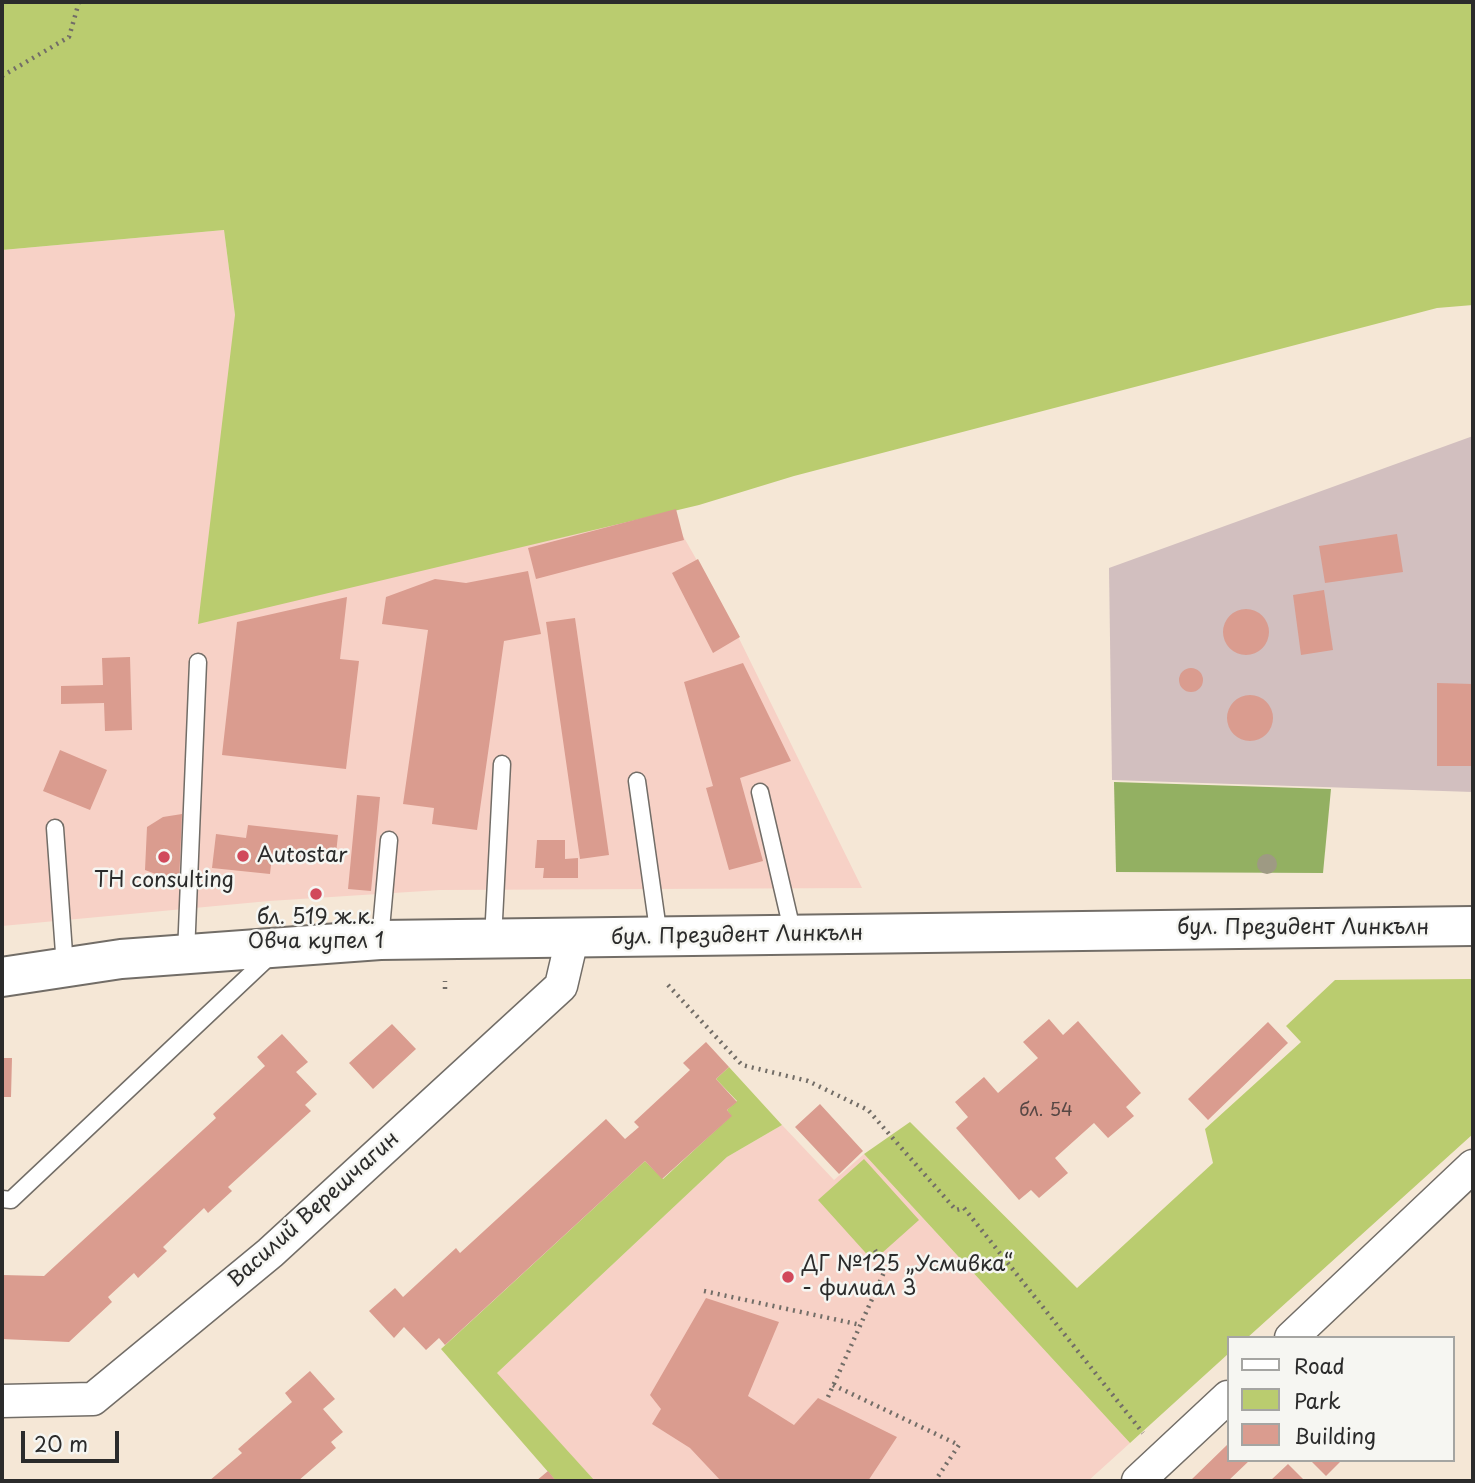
<!DOCTYPE html>
<html>
<head>
<meta charset="utf-8">
<style>
	body { margin:0 }
	#map { position:relative; width:1475px; height:1483px; overflow:hidden; background:#f5e7d6; font-family:"Playpen Sans",sans-serif }
	canvas { display:block }
	.frame { position:absolute; inset:0; border:4px solid #2b2b2b; pointer-events:none }
	.legend { position:absolute; left:1227px; top:1336px; width:228px; height:126px; box-sizing:border-box; background:#f6f6f2; border:2px solid #a5a5a2; margin:0; padding:9px 12px; list-style:none; font-size:21px; color:#2b2b2b }
	.legend li { display:flex; align-items:center; gap:14px; height:35px }
	.legend b { width:35px; border:2px solid #a5a5a2 }
	.scale { position:absolute; left:21px; top:1431px; width:98px; height:32px; box-sizing:border-box; border:4px solid #2b2b2b; border-top:0; padding-left:9px; font-size:21px; line-height:24px; white-space:nowrap; color:#2b2b2b; -webkit-text-stroke:5px #f6f6f2; paint-order:stroke }
</style>
</head>
<body>
<div id="map">
<canvas width="1475" height="1483"></canvas>
<div class="frame"></div>
<ul class="legend">
<li><b style="height:9px;background:#fff"></b>Road</li>
<li><b style="height:19px;background:#bacc6f"></b>Park</li>
<li><b style="height:19px;background:#da9c8f"></b>Building</li>
</ul>
<div class="scale">20 m</div>
</div>
<script>
const c = document.querySelector('canvas').getContext('2d');
c.lineJoin = 'round';
function fillPath(path, color) { c.fillStyle = color; c.fill(path, 'evenodd'); }
const poly = rows => new Path2D(rows.map(r => 'M' + r).join(''));
function strokePath(path, color, width, dash) { c.strokeStyle = color; c.lineWidth = width; c.lineCap = dash ? 'butt' : 'round'; c.setLineDash(dash || []); c.stroke(path); }
function label(font, color, halo, rows, align = 'center') {
  c.font = font + ' "Playpen Sans",sans-serif'; c.lineWidth = 5; c.setLineDash([]); c.textBaseline = 'middle'; c.strokeStyle = halo; c.fillStyle = color; for (const [text, x, y, turn = 0] of rows) {
    c.save(); c.translate(x, y); c.rotate((+turn || 0) * Math.PI / 180); c.textAlign = isNaN(turn) ? turn : align; if (halo) c.strokeText(text, 0, 0); c.fillText(text, 0, 0); c.restore();
  }
}
fillPath(poly([
	[224,230,235,315,670,513,724,608,862,888,440,890,269,901,2,926,2,250],
	[782,1125,834,1180,864,1154,1130,1443,1088,1481,595,1481,496,1374,727,1157]
]), '#f7d1c6');
fillPath(poly([
	[1473,436,1473,792,1112,780,1109,568]
]), '#d2bfbf');
fillPath(poly([
	[2,2,1473,2,1473,305,1437,308,794,476,699,505,198,624,235,315,224,230,2,250],
	[1473,979,1473,1134,1247,1338,1228,1338,1228,1354,1130,1443,864,1154,910,1122,1077,1288,1213,1163,1205,1129,1301,1042,1286,1026,1335,980],
	[729,1067,782,1125,727,1157,497,1373,595,1481,556,1481,441,1349,645,1161,663,1179,731,1116,727,1110,737,1101,716,1079],
	[864,1159,919,1220,873,1261,818,1200]
]), '#bacc6f');
fillPath(poly([
	[1114,782,1331,789,1323,873,1116,872]
]), '#93b062');
fillPath(poly([
	[676,509,684,540,536,579,528,548],
	[1397,534,1403,572,1325,583,1319,546],
	[698,559,740,637,713,653,672,573],
	[528,571,541,634,504,641,477,830,432,824,434,808,403,804,428,630,382,624,386,597,435,579,466,583],
	[1324,590,1333,650,1301,655,1293,595],
	[347,597,340,659,359,661,346,769,222,755,237,622],
	'1223 632a23 23 0 1 1 46 0a23 23 0 1 1-46 0Z',
	[575,618,609,855,580,859,546,622],
	[130,657,132,730,105,731,104,703,61,704,61,686,103,685,102,658],
	[743,663,791,761,740,778,763,861,729,870,706,788,713,786,684,682],
	'1179 680a12 12 0 1 1 24 0a12 12 0 1 1-24 0Z',
	[1437,683,1473,684,1473,766,1437,766],
	'1227 718a23 23 0 1 1 46 0a23 23 0 1 1-46 0Z',
	[60,750,107,770,90,810,43,791],
	[357,795,380,797,371,891,348,889],
	[182,814,179,883,145,870,147,827,163,817],
	[248,825,338,835,335,863,272,856,270,874,212,868,216,834,246,838],
	[537,840,565,840,565,859,578,858,578,878,543,878,544,868,535,868],
	[1049,1019,1063,1035,1078,1021,1141,1093,1126,1107,1134,1116,1108,1138,1094,1123,1055,1158,1068,1173,1039,1198,1031,1190,1019,1200,956,1128,968,1117,955,1102,984,1077,998,1093,1038,1058,1023,1042],
	[1268,1022,1288,1043,1208,1120,1188,1099],
	[392,1024,416,1049,373,1089,349,1063],
	[282,1034,308,1062,296,1072,317,1094,305,1105,311,1111,228,1187,232,1191,208,1213,204,1208,163,1247,167,1251,138,1278,134,1273,108,1297,112,1302,69,1342,2,1339,2,1275,44,1276,216,1118,213,1114,265,1066,257,1057],
	[706,1042,729,1067,716,1079,737,1102,727,1110,732,1116,662,1179,645,1161,445,1345,439,1338,426,1350,404,1327,394,1338,369,1311,395,1288,403,1297,456,1248,460,1253,606,1119,625,1139,639,1127,634,1122,690,1070,683,1063],
	[2,1058,12,1058,11,1097,2,1097],
	[820,1104,863,1151,839,1174,795,1127],
	[706,1298,779,1322,748,1396,794,1425,818,1398,897,1437,868,1481,721,1481,690,1448,652,1424,661,1409,650,1395],
	[310,1371,335,1399,323,1409,343,1432,331,1442,336,1448,298,1481,209,1481,242,1453,238,1449,292,1402,285,1393],
	[1228,1444,1228,1460,1250,1460,1228,1481,1190,1481],
	[1310,1460,1342,1460,1326,1476],
	[1288,1464,1305,1481,1270,1481],
	[548,1471,556,1481,536,1481]
]), '#da9c8f');
const lane = poly([
	[637,781,659,937],
	[760,792,793,934],
	[55,828,65,967],
	[493,939,502,764],
	[380,940,389,840],
	[186,954,198,662],
	[2,1199,11,1200,270,956]
]);
const street = poly([
	[1291,1338,1473,1166],
	[2,1401,93,1399,270,1253,561,986,572,939],
	[1138,1481,1228,1397]
]);
const secondary = poly([
	[2,977,121,959,380,940,1473,926]
]);
strokePath(lane, '#726d67', 19);
strokePath(street, '#726d67', 35);
strokePath(secondary, '#726d67', 42);
strokePath(poly([
	[2,76,69,37,79,2],
	[668,985,742,1065,808,1081,868,1110,956,1210,964,1208,1143,1433],
	[445,989,445,981],
	[704,1291,861,1325],
	[833,1385,959,1445,935,1481],
	[828,1397,886,1268,875,1250]
]), '#726d67', 4.5, [2, 5]);
strokePath(lane, '#fff', 16);
strokePath(street, '#fff', 32);
strokePath(secondary, '#fff', 38);
c.fillStyle = '#9e9a83';
for (const [x, y] of [
	[1267,864]
]) { c.beginPath(); c.arc(x, y, 10, 0, 2 * Math.PI); c.fill(); }
for (const [x, y, r, color] of [
	[243,856,7,"#d1495b"],
	[164,857,7,"#d1495b"],
	[316,894,7,"#d1495b"],
	[788,1277,7,"#d1495b"]
]) { const dot = new Path2D(); dot.arc(x, y, r, 0, 2 * Math.PI); c.fillStyle = color; c.fill(dot); strokePath(dot, '#f6f6f2', 2.5); }
label('18px', '#574744', null, [
	["бл. 54",1046,1111]
]);
label('21px', '#2b2b2b', '#f6f6f2', [
	["Autostar",257,856],
	["TH consulting",164,881,"center"],
	["бл. 519 ж.к.",316,918,"center"],
	["Овча купел 1",316,942,"center"],
	["ДГ №125 „Усмивка“",802,1265],
	["- филиал 3",802,1289]
], 'left');
label('21px', '#2b2b2b', '#f6f6f2', [
	["бул. Президент Линкълн",1303,928],
	["бул. Президент Линкълн",737,936,-1],
	["Василий Верешчагин",314,1210,-42]
]);
</script>
</body>
</html>
